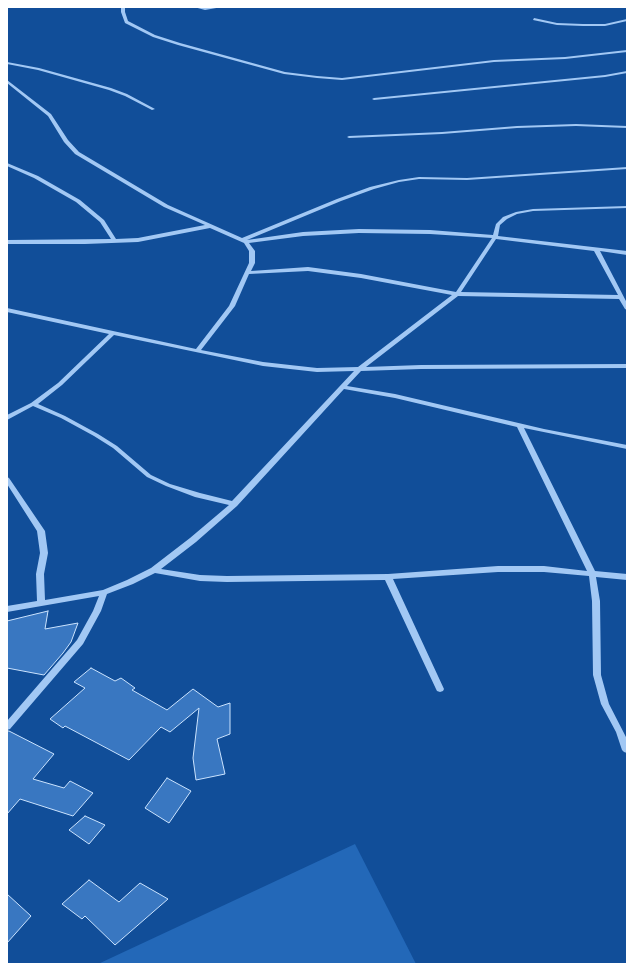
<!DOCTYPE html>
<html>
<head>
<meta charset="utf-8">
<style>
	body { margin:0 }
	#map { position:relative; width:634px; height:971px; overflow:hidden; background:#114e99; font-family:Manrope,sans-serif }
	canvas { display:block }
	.frame { position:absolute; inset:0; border:8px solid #fff; pointer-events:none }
</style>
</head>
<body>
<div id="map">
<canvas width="634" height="971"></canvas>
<div class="frame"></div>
</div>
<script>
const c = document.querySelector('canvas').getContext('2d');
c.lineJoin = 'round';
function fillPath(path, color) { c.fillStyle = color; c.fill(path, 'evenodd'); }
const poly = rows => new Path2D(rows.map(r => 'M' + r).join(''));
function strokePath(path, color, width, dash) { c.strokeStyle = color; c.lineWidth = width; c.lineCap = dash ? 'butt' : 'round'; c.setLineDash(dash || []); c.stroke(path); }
fillPath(poly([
	[355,844,416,964,98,964]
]), '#2368b8');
const building = poly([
	[48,611,45,629,78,623,71,642,63,653,44,675,7,668,7,621,48,611],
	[91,668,115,681,121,678,135,688,132,690,167,710,193,689,218,707,230,703,230,734,217,739,225,774,196,780,193,758,199,708,170,732,161,727,129,760,65,726,63,728,50,719,85,688,74,682,91,668],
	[7,731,9,731,54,754,33,779,64,788,70,781,93,793,73,816,20,799,7,814,7,731],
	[167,778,191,791,169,823,145,808,167,778],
	[85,816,105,825,89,844,69,830,85,816],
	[89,880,119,902,140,883,168,899,115,945,85,916,82,919,62,904,89,880],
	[7,894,31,916,7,943,7,894]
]);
fillPath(building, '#3977c1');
strokePath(building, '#cbe3fe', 1);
fillPath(poly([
	[121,7,125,7,125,12,128,21,155,35,180,43,285,72,317,76,342,78,494,60,565,57,627,50,627,52,565,59,494,62,342,80,317,78,284,74,178,45,153,37,125,23,121,12,121,7],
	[194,7,205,8,222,7,205,10,194,7],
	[534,18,557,23,583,24,605,24,627,19,627,21,605,26,583,26,557,25,533,20,534,18],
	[7,62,39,68,111,88,127,94,155,109,152,110,125,96,109,90,38,70,7,64,7,62],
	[627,71,627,73,605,77,374,100,372,99,374,98,605,75,627,71],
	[7,80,51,114,68,140,79,152,168,205,242,238,337,199,370,187,399,180,419,177,467,178,627,167,627,169,467,180,419,179,399,182,374,189,341,201,247,240,303,232,359,229,430,230,493,235,496,224,503,217,516,212,533,209,627,206,627,208,533,211,517,214,507,219,500,225,498,236,627,251,627,255,600,251,627,303,627,310,625,309,619,299,458,296,366,367,421,365,627,364,627,368,421,369,361,371,347,386,395,394,544,429,627,445,627,449,524,428,595,571,627,574,627,580,596,577,600,601,601,675,609,704,627,739,627,753,624,752,622,750,616,732,601,704,593,675,592,601,589,576,544,572,498,572,393,579,444,689,443,691,440,692,437,691,436,689,385,580,227,582,200,581,155,573,133,584,107,594,101,611,83,644,10,729,7,730,7,721,77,640,93,611,99,596,7,612,7,606,37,601,36,574,40,553,37,531,7,484,7,477,9,478,45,531,48,553,44,574,45,600,103,590,127,580,151,568,190,538,229,505,195,497,166,486,147,477,113,448,94,436,61,418,33,406,7,420,7,415,31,403,58,383,109,334,7,312,7,308,196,349,229,306,249,263,249,251,244,243,210,228,138,242,85,244,7,244,7,240,111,239,100,222,76,202,34,178,7,166,7,163,38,176,80,200,104,220,116,239,138,238,205,225,164,207,75,154,64,142,48,116,7,83,7,80],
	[359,233,430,234,492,238,456,292,361,274,308,267,251,271,255,263,255,251,249,243,303,236,359,233],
	[496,239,594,251,618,295,461,292,496,239],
	[308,271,361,278,452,295,358,367,317,368,263,362,201,350,235,306,249,274,308,271],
	[114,335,263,366,317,372,354,371,232,501,200,493,170,484,151,475,117,446,98,434,65,416,38,404,62,385,114,335],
	[344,389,395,398,517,427,587,571,544,566,498,566,388,574,227,576,200,575,161,569,196,542,237,506,344,389],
	[576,124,627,126,627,128,576,126,517,128,442,134,349,138,347,137,349,136,442,132,517,126,576,124]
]), '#a2c8f4');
</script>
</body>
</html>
